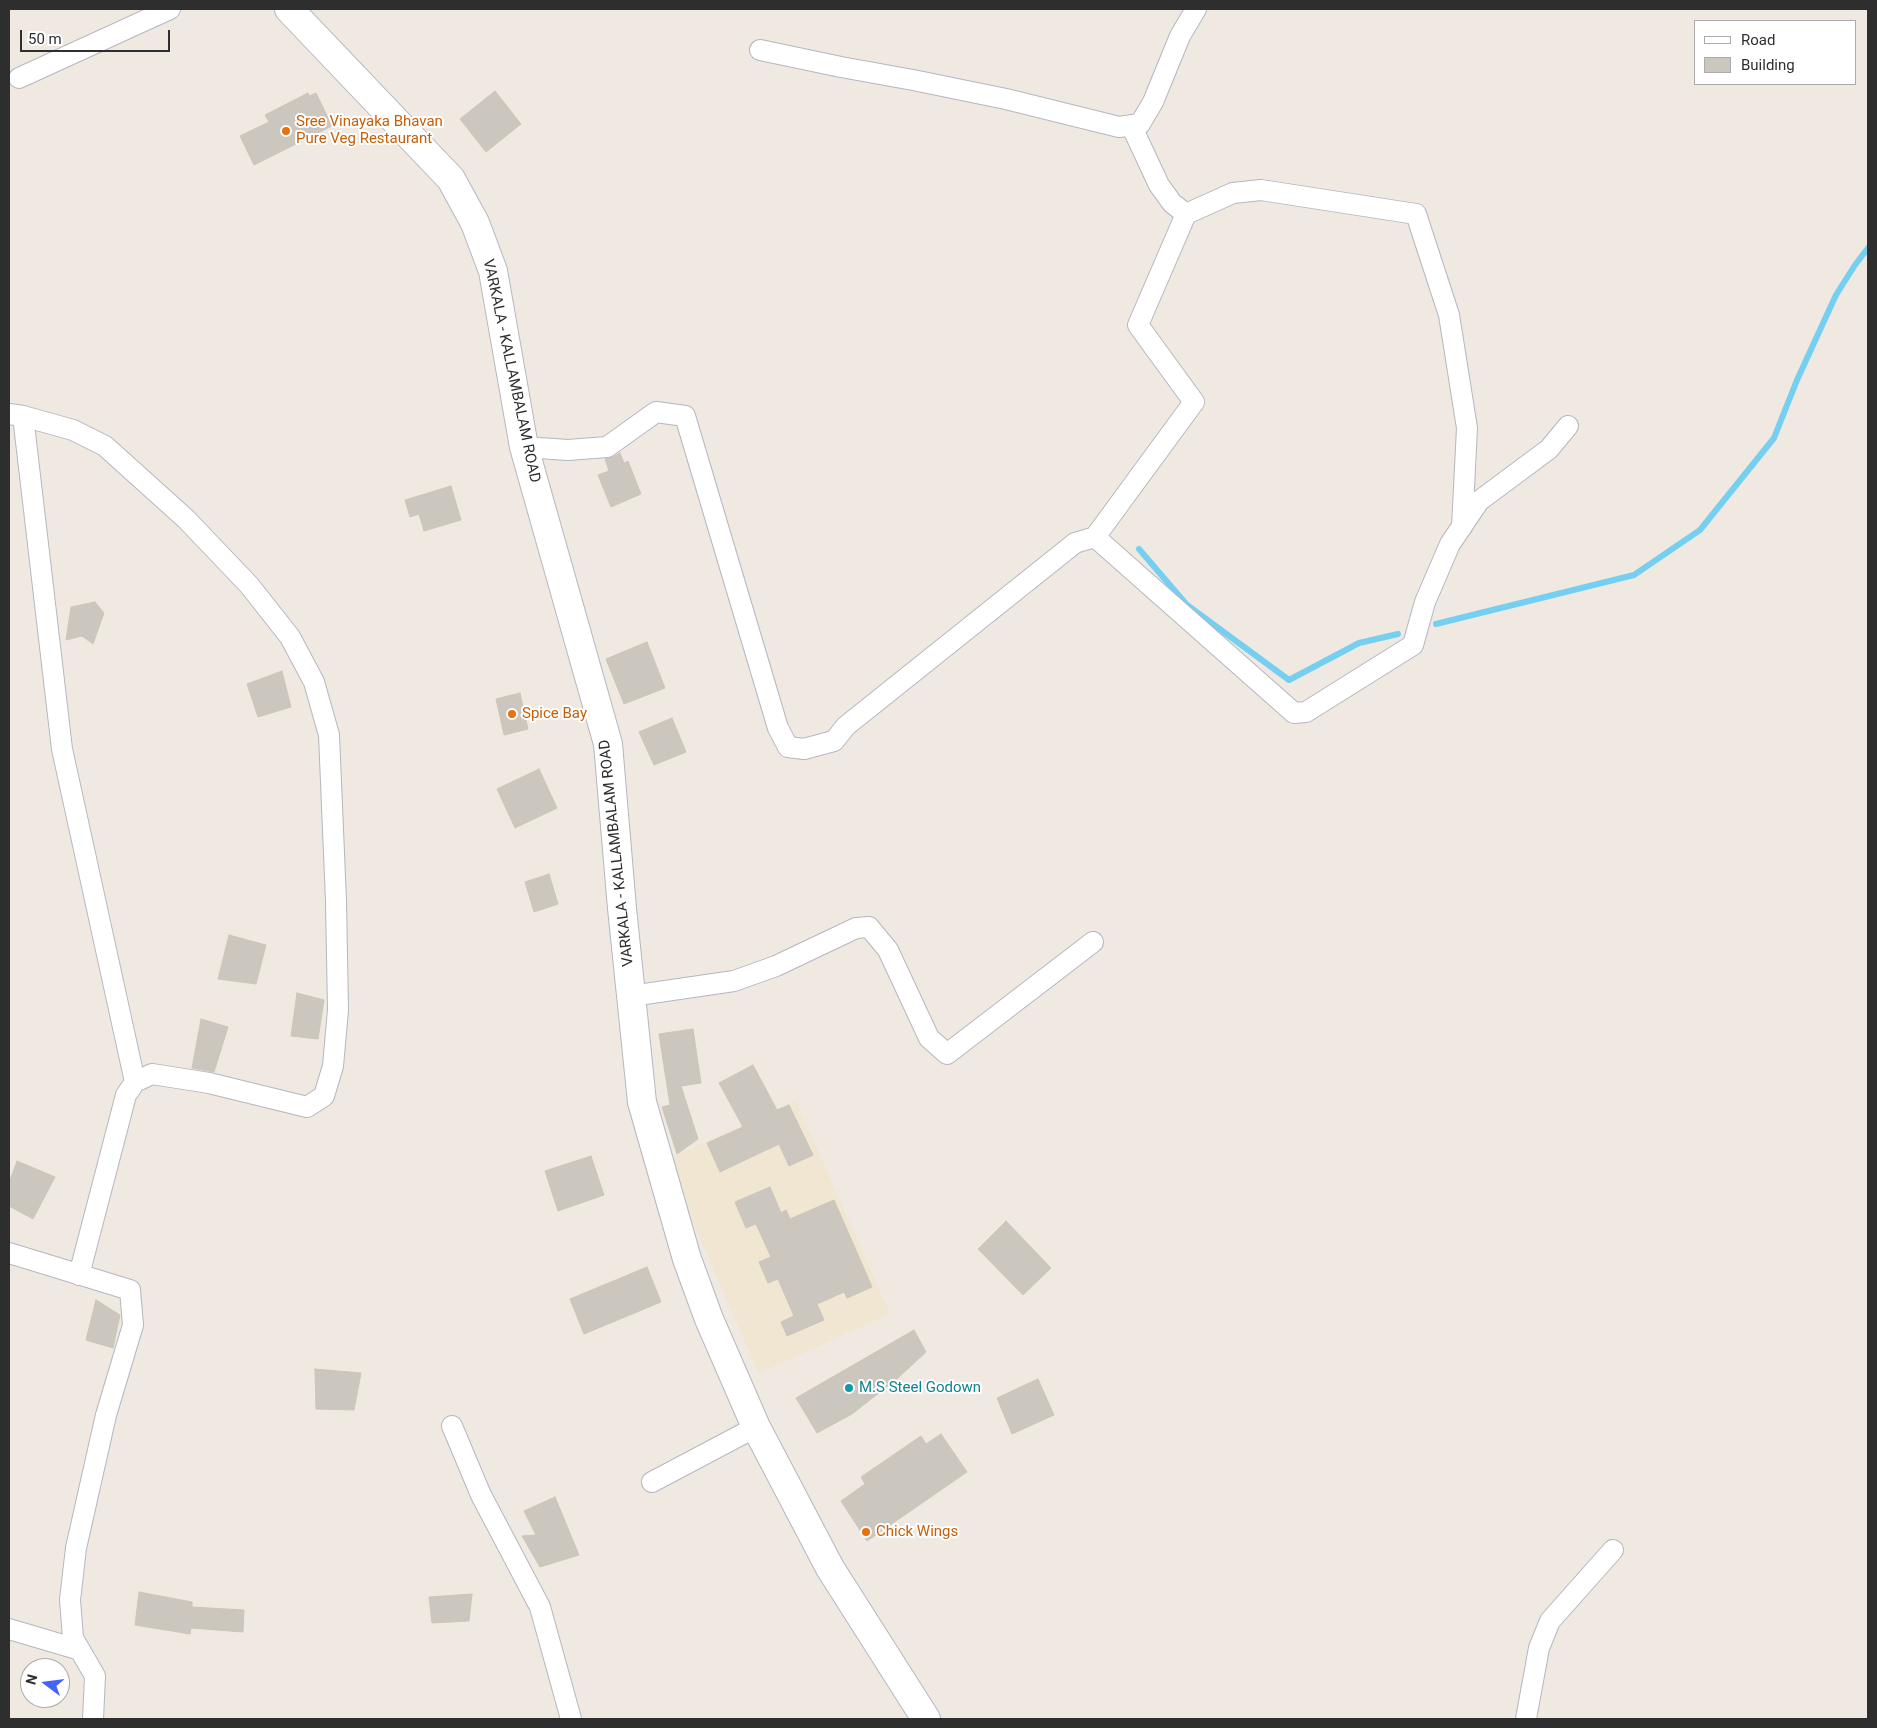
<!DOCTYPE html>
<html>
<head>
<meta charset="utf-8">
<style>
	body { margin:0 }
	#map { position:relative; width:1877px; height:1728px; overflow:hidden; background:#efe9e1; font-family:Roboto,sans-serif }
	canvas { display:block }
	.frame { position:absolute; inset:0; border:10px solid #2e2e2e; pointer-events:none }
	.legend { position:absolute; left:1694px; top:20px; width:162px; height:65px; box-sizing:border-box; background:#fff; border:1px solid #ababab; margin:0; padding:6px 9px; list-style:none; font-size:15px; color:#2e2e2e }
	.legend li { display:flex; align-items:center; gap:10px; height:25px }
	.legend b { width:25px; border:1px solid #ababab }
	.north { position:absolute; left:20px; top:1658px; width:50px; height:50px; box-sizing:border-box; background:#fff; border:1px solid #ababab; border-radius:50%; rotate:285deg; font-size:14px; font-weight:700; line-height:20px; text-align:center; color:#2e2e2e }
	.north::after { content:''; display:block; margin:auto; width:18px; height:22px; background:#4264fb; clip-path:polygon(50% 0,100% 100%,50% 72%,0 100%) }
	.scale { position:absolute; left:20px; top:30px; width:150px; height:22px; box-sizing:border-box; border:2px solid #2e2e2e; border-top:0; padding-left:6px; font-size:15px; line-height:18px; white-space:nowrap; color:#2e2e2e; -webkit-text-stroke:4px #fff; paint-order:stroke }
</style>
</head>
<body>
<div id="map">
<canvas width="1877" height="1728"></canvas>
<div class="frame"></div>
<ul class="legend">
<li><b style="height:6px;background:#fff"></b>Road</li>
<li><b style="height:14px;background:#cbc7bf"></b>Building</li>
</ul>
<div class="north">N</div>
<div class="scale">50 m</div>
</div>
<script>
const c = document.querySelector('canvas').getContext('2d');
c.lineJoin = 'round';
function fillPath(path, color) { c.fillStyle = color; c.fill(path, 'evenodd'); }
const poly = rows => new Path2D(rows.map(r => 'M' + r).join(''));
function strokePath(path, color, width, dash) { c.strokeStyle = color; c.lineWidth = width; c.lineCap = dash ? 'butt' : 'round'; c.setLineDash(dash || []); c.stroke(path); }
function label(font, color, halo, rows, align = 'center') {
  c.font = font + ' Roboto,sans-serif'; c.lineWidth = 4; c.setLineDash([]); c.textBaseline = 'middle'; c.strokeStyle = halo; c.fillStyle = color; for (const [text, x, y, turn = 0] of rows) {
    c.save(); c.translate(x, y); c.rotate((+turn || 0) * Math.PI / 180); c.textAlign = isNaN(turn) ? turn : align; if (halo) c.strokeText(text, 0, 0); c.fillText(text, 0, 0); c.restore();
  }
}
fillPath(poly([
	[796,1101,890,1314,759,1373,665,1160]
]), '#f0e6d1');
strokePath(poly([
	[1139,549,1187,605,1289,680,1359,643,1398,634],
	[1436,624,1634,575,1700,530,1774,438,1797,380,1836,295,1855,265,1868,248]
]), '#75cff0', 6);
const building = poly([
	[495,91,521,124,486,152,460,119,495,91],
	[308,93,309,96,316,93,332,126,254,165,240,136,269,122,265,115,308,93],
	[620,453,624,463,628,461,641,494,611,507,598,475,609,471,605,459,613,457,620,453],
	[451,486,461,520,424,531,419,514,410,517,405,500,451,486],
	[95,602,104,613,93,644,82,636,66,640,71,607,95,602],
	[647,642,665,688,624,704,606,659,647,642],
	[282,671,291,707,258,717,247,684,282,671],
	[520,693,528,729,504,735,496,699,520,693],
	[672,718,686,752,654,765,639,732,672,718],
	[539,769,557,808,515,828,497,789,539,769],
	[549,874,558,904,534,912,525,882,549,874],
	[229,935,266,945,256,984,218,979,229,935],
	[297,993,324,1000,318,1039,291,1036,297,993],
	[201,1019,228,1027,214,1072,192,1068,201,1019],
	[693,1029,701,1083,681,1086,698,1139,677,1154,662,1107,670,1105,659,1034,693,1029],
	[753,1065,777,1110,789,1105,813,1155,789,1166,779,1144,720,1172,707,1143,743,1127,719,1083,753,1065],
	[591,1156,604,1195,558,1211,545,1171,591,1156],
	[17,1161,55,1177,33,1219,9,1206,9,1183,17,1161],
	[770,1187,781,1213,786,1210,790,1219,834,1200,872,1287,847,1298,844,1292,817,1304,824,1320,787,1336,781,1322,794,1316,778,1279,768,1283,759,1262,771,1257,756,1224,746,1228,735,1202,770,1187],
	[1006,1221,1051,1268,1023,1295,978,1249,1006,1221],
	[647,1267,661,1302,584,1334,570,1299,647,1267],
	[96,1300,120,1315,113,1348,86,1340,96,1300],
	[914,1330,926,1352,898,1378,852,1414,817,1433,796,1398,914,1330],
	[315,1369,361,1373,354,1410,316,1409,315,1369],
	[1038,1379,1054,1415,1012,1434,997,1398,1038,1379],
	[941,1434,967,1472,867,1541,841,1501,865,1484,861,1477,921,1436,926,1444,941,1434],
	[555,1497,579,1555,540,1567,522,1536,536,1535,524,1511,555,1497],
	[139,1592,192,1602,192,1607,244,1610,243,1632,191,1628,190,1634,135,1625,139,1592],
	[472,1594,469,1621,432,1623,429,1597,472,1594]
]);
fillPath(building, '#cbc7bf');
strokePath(building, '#cbc5ba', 1);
const street = poly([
	[760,50,841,67,913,80,1006,99,1119,127,1140,124,1153,102,1180,36,1196,9],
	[19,78,170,9],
	[1131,125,1159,185,1172,203,1186,214,1233,193,1261,190,1416,214,1449,315,1467,428,1462,527],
	[9,414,23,416,73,430,105,446,186,519,249,585,290,637,314,682,329,735,336,901,338,1010,333,1066,324,1096,307,1107,209,1083,152,1074,135,1082,126,1095,79,1275],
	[23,416,62,749,135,1082],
	[524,447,568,450,607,447,656,412,685,416,778,728,788,747,804,749,834,741,846,726,1075,543,1095,537,1294,713,1306,712,1413,645,1425,602,1450,544,1479,501,1549,449,1568,426],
	[1095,537,1194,402,1138,325,1186,214],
	[631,996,734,981,776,966,856,928,869,927,888,950,929,1038,947,1054,1093,942],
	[9,1253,130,1290,133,1325,106,1415,76,1548,70,1600,73,1638,95,1676,93,1719],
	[452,1426,481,1495,540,1607,571,1719],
	[652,1482,756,1427],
	[9,1629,80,1650],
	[1526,1719,1539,1648,1550,1621,1613,1550]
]);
const secondary = poly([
	[289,9,451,179,475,223,493,271,524,447,608,744,622,908,642,1102,687,1259,709,1319,756,1427,830,1568,926,1719]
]);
strokePath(street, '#b4b7c1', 22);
strokePath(secondary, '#b4b7c1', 30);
strokePath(street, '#fff', 20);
strokePath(secondary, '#fff', 28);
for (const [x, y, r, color] of [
	[286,131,5,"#e8710a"],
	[512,714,5,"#e8710a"],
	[849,1388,5,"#0f9aa8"],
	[866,1532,5,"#e8710a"]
]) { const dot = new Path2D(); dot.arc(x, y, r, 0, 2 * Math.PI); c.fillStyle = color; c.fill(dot); strokePath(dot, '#fff', 2); }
label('15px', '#c56008', '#fff', [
	["Sree Vinayaka Bhavan",296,122],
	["Pure Veg Restaurant",296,139],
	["Spice Bay",522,714],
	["Chick Wings",876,1532]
], 'left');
label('15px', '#2e2e2e', '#fff', [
	["VARKALA - KALLAMBALAM ROAD",511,371,78],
	["VARKALA - KALLAMBALAM ROAD",617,853,-96]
]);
label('15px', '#0d838f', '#fff', [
	["M.S Steel Godown",859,1388]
], 'left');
</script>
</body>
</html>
